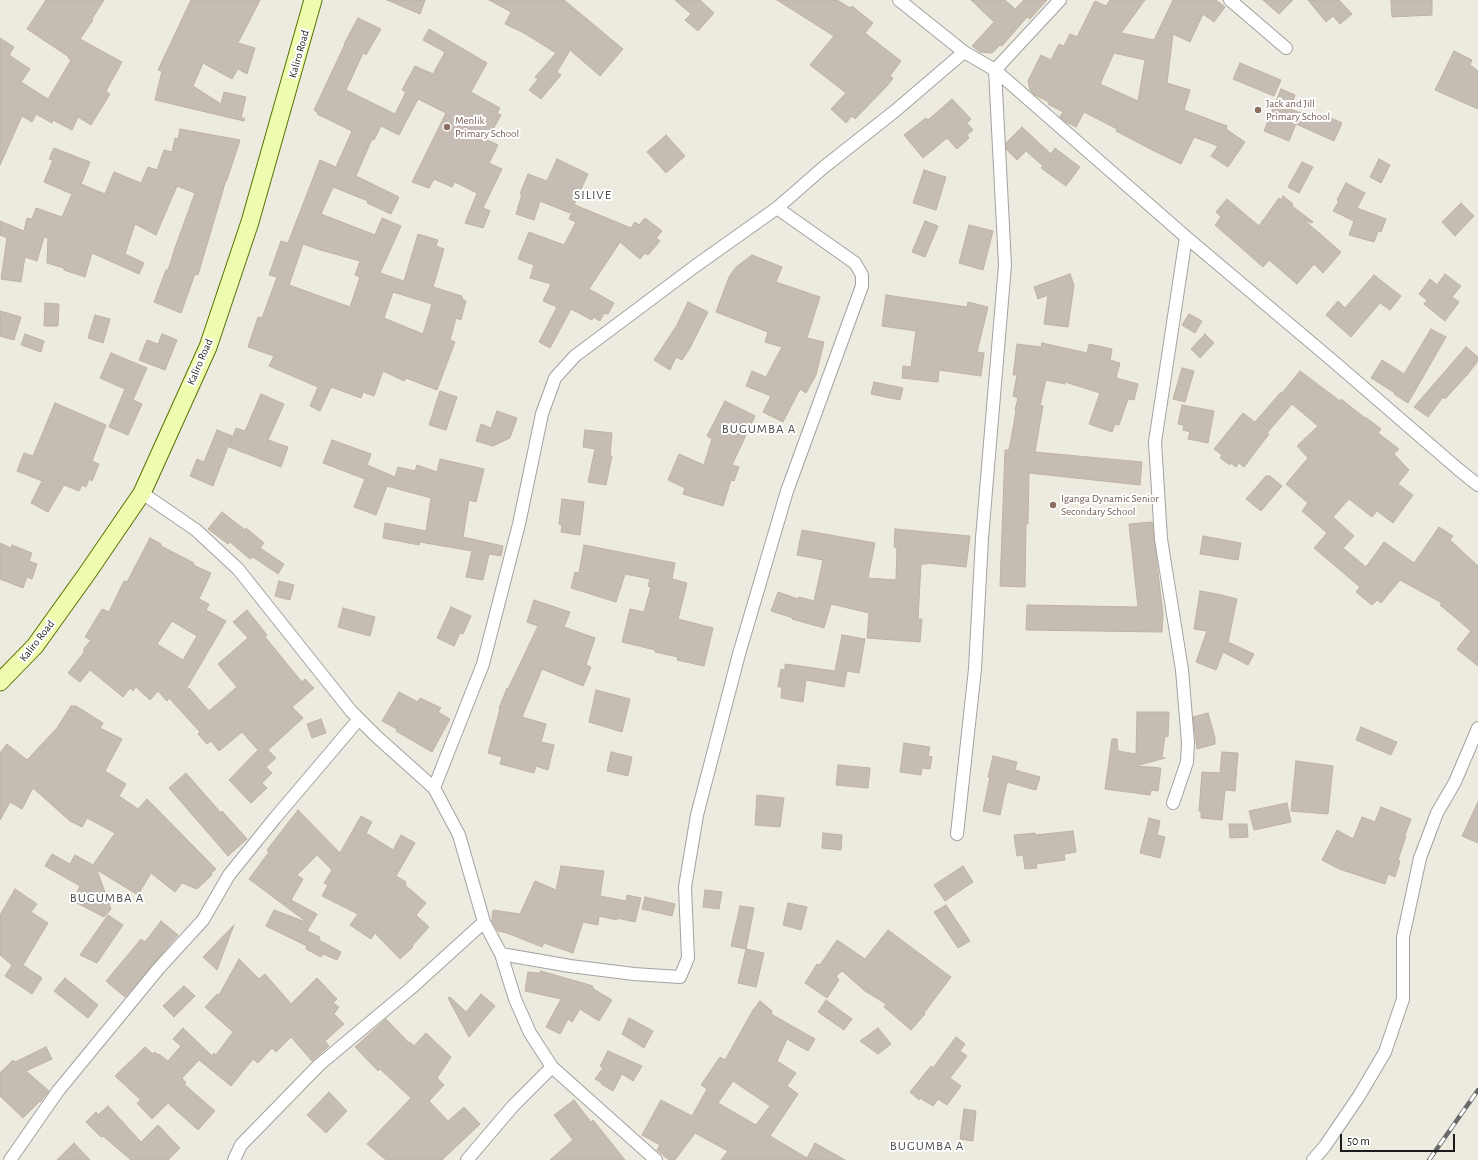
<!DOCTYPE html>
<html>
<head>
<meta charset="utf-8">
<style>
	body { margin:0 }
	#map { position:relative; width:1478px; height:1160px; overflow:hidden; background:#edeadf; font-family:"Alegreya Sans",sans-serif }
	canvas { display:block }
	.scale { position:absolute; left:1340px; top:1134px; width:115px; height:18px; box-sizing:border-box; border:2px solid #1b1b1b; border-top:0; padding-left:5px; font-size:12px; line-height:14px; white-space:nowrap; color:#1b1b1b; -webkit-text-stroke:3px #fff; paint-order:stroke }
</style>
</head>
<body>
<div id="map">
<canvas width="1478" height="1160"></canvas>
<div class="scale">50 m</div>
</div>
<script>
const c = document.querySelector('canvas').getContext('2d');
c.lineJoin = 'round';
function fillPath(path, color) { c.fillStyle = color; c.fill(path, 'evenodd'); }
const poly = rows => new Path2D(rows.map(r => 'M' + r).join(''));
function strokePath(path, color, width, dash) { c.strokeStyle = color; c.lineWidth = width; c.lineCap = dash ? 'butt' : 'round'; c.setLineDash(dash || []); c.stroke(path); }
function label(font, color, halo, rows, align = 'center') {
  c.font = font + ' "Alegreya Sans",sans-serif'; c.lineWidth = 4; c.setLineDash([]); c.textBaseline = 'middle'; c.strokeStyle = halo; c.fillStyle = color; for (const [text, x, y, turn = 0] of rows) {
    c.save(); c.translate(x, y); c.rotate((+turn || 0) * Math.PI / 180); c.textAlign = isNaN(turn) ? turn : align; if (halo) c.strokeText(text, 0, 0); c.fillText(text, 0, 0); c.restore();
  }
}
const building = poly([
	[46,0,104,0,92,19,93,20,80,39,122,62,106,91,110,94,91,125,78,117,72,130,53,120,52,123,36,114,32,122,22,116,0,165,0,38,14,47,9,55,30,69,21,82,48,99,71,60,68,58,69,57,27,29,46,0],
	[191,0,260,0,238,43,255,48,247,74,238,69,232,79,203,63,193,86,221,104,224,92,246,97,241,117,245,119,244,121,155,100,162,71,158,70,191,0],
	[387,0,425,0,420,14,387,0],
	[489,0,564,0,623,49,600,76,570,50,557,72,561,75,541,99,529,90,538,79,535,77,556,53,524,33,505,24,511,12,489,0],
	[675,0,700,0,714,13,698,31,685,20,691,14,675,0],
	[777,0,837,0,850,8,852,6,873,23,865,33,901,61,890,76,893,78,887,86,855,119,852,116,846,123,831,109,846,93,810,65,834,36,777,0],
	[971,0,1005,0,1015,9,1024,0,1047,0,1030,19,1027,17,1002,46,1000,45,992,53,980,52,972,46,994,22,971,0],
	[1110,0,1145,0,1121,33,1154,40,1173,0,1216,0,1225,7,1214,22,1203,14,1190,42,1173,34,1167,83,1190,90,1184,110,1227,126,1226,129,1245,142,1228,167,1211,156,1218,146,1194,137,1181,164,1152,150,1116,131,1117,129,1084,112,1076,127,1066,122,1060,117,1063,112,1048,104,1049,102,1035,95,1030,90,1028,81,1041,55,1051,60,1059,44,1064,46,1070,34,1077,37,1095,1,1106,6,1110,0],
	[1114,53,1145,60,1138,101,1100,84,1114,53],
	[1263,0,1293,0,1279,14,1263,0],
	[1308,0,1339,0,1352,14,1340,24,1333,16,1326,22,1308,0],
	[1391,0,1432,0,1432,15,1392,17,1391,0],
	[358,18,381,29,366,55,363,53,346,90,395,114,406,92,402,90,415,66,433,74,445,52,423,40,429,29,487,63,471,92,500,108,497,113,501,115,487,140,498,145,489,163,502,169,483,208,490,211,483,228,465,223,477,193,455,182,452,187,434,179,429,188,412,182,446,113,418,99,399,135,381,126,374,140,372,139,356,176,399,197,391,214,367,203,368,201,333,187,321,214,375,235,382,218,401,226,380,273,404,281,418,234,438,240,436,246,444,249,433,287,462,296,462,299,466,301,461,320,456,318,450,340,455,342,437,390,406,378,404,381,383,371,374,396,363,392,361,398,331,387,320,411,310,406,318,387,269,366,274,356,248,347,258,317,262,318,277,277,269,275,281,241,288,243,320,160,336,167,352,131,317,114,318,113,314,110,345,44,344,44,358,18],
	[303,244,317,249,360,261,355,275,360,277,350,307,289,285,303,244],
	[393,292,432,304,423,334,384,318,393,292],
	[1454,51,1472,60,1470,65,1478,71,1478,109,1435,90,1454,51],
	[1240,63,1281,80,1274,96,1233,79,1240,63],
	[1281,89,1295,95,1290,109,1320,120,1322,114,1342,123,1334,141,1296,124,1289,141,1264,131,1281,89],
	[952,99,971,119,967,123,973,130,967,135,969,138,957,149,947,138,923,158,904,135,926,118,928,120,952,99],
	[1022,127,1051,154,1055,148,1080,167,1066,186,1041,168,1043,166,1026,151,1017,160,1007,150,1006,143,1022,127],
	[180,129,240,140,227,180,226,180,198,275,195,274,181,313,154,302,166,270,168,270,176,245,195,193,177,186,156,235,135,224,125,254,144,263,139,274,92,253,85,277,64,270,64,268,47,263,48,238,44,237,37,261,25,257,21,282,1,279,7,238,0,235,0,221,24,231,27,218,32,219,36,208,62,217,72,194,44,182,53,160,49,159,54,148,90,162,81,184,105,194,114,172,141,183,148,167,157,170,164,150,172,152,175,138,178,139,180,129],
	[666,135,685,156,666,173,647,152,666,135],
	[557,159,588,174,570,213,540,201,534,220,516,214,522,194,520,194,528,174,547,181,557,159],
	[1379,159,1390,165,1381,183,1370,177,1379,159],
	[1302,162,1313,167,1299,193,1288,187,1302,162],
	[924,170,946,177,936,210,913,203,924,170],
	[1346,183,1365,193,1357,208,1386,219,1381,232,1378,231,1374,242,1349,235,1354,221,1333,211,1339,201,1337,200,1346,183],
	[1283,196,1293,204,1292,206,1313,222,1312,223,1304,220,1341,252,1323,273,1314,264,1297,284,1269,260,1263,267,1215,225,1221,217,1216,212,1227,199,1259,226,1279,198,1281,200,1283,196],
	[1461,203,1474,216,1455,236,1442,222,1461,203],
	[575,205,631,228,635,222,639,225,645,218,662,231,656,238,660,241,648,255,645,253,640,259,620,242,589,289,614,303,608,314,604,313,600,321,593,317,592,320,571,309,550,348,539,342,557,307,543,301,551,284,530,278,534,265,518,259,529,232,564,245,576,222,569,219,575,205],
	[925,221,938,226,925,257,912,252,925,221],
	[969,225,993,231,983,270,959,263,969,225],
	[752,255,782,267,776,282,820,297,807,338,824,342,816,375,806,393,800,389,783,422,763,412,771,396,746,386,752,371,766,377,782,347,765,342,768,332,716,312,729,277,736,267,752,255],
	[1070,274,1074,285,1068,327,1044,324,1048,295,1038,299,1034,287,1070,274],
	[1445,274,1461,286,1452,297,1459,302,1445,321,1424,304,1427,300,1419,294,1430,279,1437,285,1445,274],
	[1374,275,1401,296,1390,310,1380,303,1351,337,1326,315,1338,301,1345,308,1374,275],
	[886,295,967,307,968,302,988,307,977,352,984,353,981,376,939,370,938,382,902,378,903,366,911,367,916,331,882,326,886,295],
	[688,302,708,312,690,348,682,360,676,357,670,370,654,360,677,325,688,302],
	[45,303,59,304,58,326,44,326,45,303],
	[0,311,21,317,14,340,0,336,0,311],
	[1189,314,1202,321,1195,333,1182,325,1189,314],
	[95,315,110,319,103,343,88,338,95,315],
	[1431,329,1446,337,1408,403,1394,394,1395,393,1371,378,1382,360,1404,374,1431,329],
	[25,334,44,341,41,352,21,345,25,334],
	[162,334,177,340,165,370,139,360,147,340,158,344,162,334],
	[1205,334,1214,343,1200,358,1191,349,1205,334],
	[1042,343,1087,353,1089,344,1112,349,1110,360,1120,363,1116,378,1138,384,1134,400,1128,399,1119,425,1115,424,1112,432,1089,424,1100,393,1065,382,1065,384,1046,380,1040,405,1043,406,1035,452,1142,462,1140,485,1029,473,1028,524,1026,524,1025,587,1000,586,1005,450,1009,450,1016,411,1015,410,1018,398,1013,396,1017,375,1013,375,1017,344,1041,347,1042,343],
	[1466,347,1478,357,1478,361,1467,375,1445,399,1443,397,1428,417,1414,407,1466,347],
	[111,353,147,368,133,400,142,404,128,435,109,427,125,389,100,378,111,353],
	[1182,368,1194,371,1185,402,1173,399,1182,368],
	[1300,371,1340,401,1341,399,1365,418,1365,417,1381,429,1378,433,1399,449,1394,454,1409,470,1398,484,1413,495,1393,523,1377,511,1372,517,1349,499,1333,517,1354,536,1343,548,1366,567,1384,542,1414,563,1439,527,1453,536,1450,540,1478,566,1478,666,1457,649,1471,631,1440,605,1442,603,1400,580,1381,603,1377,600,1372,605,1356,592,1360,587,1314,548,1327,533,1302,511,1308,503,1286,484,1308,458,1297,446,1318,426,1292,404,1267,433,1269,434,1244,467,1239,463,1236,467,1231,463,1230,465,1220,458,1222,455,1214,449,1243,413,1255,422,1281,392,1282,393,1300,371],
	[874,382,903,388,900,400,871,394,874,382],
	[440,391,457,397,446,430,429,425,440,391],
	[261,394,284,404,268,440,288,447,281,467,229,447,236,428,245,431,261,394],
	[725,401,755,416,732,465,739,467,734,481,731,480,723,506,683,494,685,488,668,480,679,454,704,465,712,439,707,436,725,401],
	[55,403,106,425,92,461,99,464,92,481,89,479,86,487,82,485,79,491,64,485,48,512,31,503,42,481,17,471,24,453,33,456,55,403],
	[1182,405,1214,411,1208,443,1188,439,1190,432,1183,430,1184,425,1178,424,1182,405],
	[497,411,517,418,510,438,493,446,476,441,481,424,491,428,497,411],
	[217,430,232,436,213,486,190,476,197,459,204,462,217,430],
	[585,430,612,433,610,456,612,456,606,485,588,482,595,449,583,447,585,430],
	[332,440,371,454,367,465,395,477,398,467,415,471,417,465,437,472,440,459,484,469,476,502,469,500,463,537,503,546,501,556,489,554,483,580,466,577,472,551,420,542,419,545,383,538,385,523,426,531,431,498,387,486,376,515,354,507,365,479,323,463,332,440],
	[1266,476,1270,476,1282,486,1261,511,1246,499,1266,476],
	[562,499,584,502,580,535,561,532,562,525,559,524,562,499],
	[222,512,245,530,246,528,264,543,260,548,284,564,278,574,253,557,250,559,230,542,228,544,208,529,222,512],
	[1152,522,1163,614,1162,632,1026,630,1027,605,1138,607,1129,524,1152,522],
	[895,529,970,536,966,567,927,563,927,564,921,564,918,619,922,619,920,642,867,638,869,613,831,604,824,628,792,619,793,618,771,611,778,592,798,599,799,597,814,601,823,560,797,555,802,530,875,543,868,578,896,580,897,548,894,547,895,529],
	[1203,536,1241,543,1238,560,1200,554,1203,536],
	[150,538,161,544,161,546,194,563,193,565,211,573,199,599,209,604,206,610,226,621,185,691,189,688,209,711,237,687,218,664,248,638,233,622,247,610,267,635,265,637,302,682,305,679,314,688,292,707,303,718,268,750,276,758,266,767,272,773,262,783,267,788,251,803,229,780,258,750,242,732,219,751,211,741,207,744,198,734,200,732,169,698,167,701,158,691,150,700,136,687,133,691,130,688,123,697,90,670,80,682,68,673,85,651,83,650,91,640,85,637,102,609,109,612,124,581,127,582,150,538],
	[172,621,197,636,183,660,157,644,172,621],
	[0,543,11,548,12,545,32,553,29,561,37,564,32,579,27,577,23,588,0,579,0,543],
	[584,545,675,563,672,579,687,583,678,619,713,628,704,666,677,660,678,657,655,652,655,650,622,642,630,609,644,612,651,587,648,586,650,579,625,574,616,602,571,588,575,572,579,573,584,545],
	[279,581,294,585,290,600,275,596,279,581],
	[1200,591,1217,594,1237,599,1228,642,1254,654,1248,665,1223,652,1216,670,1196,662,1207,631,1194,629,1200,591],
	[534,600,570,612,564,627,595,638,586,665,591,667,583,686,542,669,522,717,546,724,541,742,554,745,548,770,536,766,534,773,500,764,502,757,488,753,500,709,499,708,507,688,508,689,538,626,527,622,534,600],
	[451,607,471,616,463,634,460,633,454,646,437,638,451,607],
	[343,608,375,617,370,636,338,627,343,608],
	[842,635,865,639,859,673,847,671,844,687,806,680,803,702,781,698,782,687,778,687,781,669,785,670,785,664,835,671,842,635],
	[596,690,630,699,622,732,589,722,596,690],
	[399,692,418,702,420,698,441,708,438,712,450,719,432,752,396,731,397,729,382,721,399,692],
	[71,706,76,706,103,723,100,728,122,739,105,771,126,784,119,796,138,809,147,799,216,869,211,873,212,875,197,889,182,883,175,892,151,873,138,895,97,870,111,909,104,917,73,901,80,886,45,866,52,854,70,864,75,855,93,865,115,833,87,818,82,827,70,821,33,788,22,809,10,802,0,820,0,753,7,744,27,760,57,728,71,706],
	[1137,712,1169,712,1168,737,1165,736,1162,757,1165,758,1136,766,1161,768,1158,791,1151,790,1150,795,1105,789,1112,739,1117,739,1118,751,1136,754,1137,712],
	[1208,713,1215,738,1215,744,1197,749,1193,717,1208,713],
	[321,719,326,733,312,738,307,724,321,719],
	[1361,727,1397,742,1391,755,1356,740,1361,727],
	[904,743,930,747,928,756,932,757,930,769,922,768,921,775,900,772,904,743],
	[611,752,632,757,628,776,607,771,611,752],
	[1222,752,1238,753,1235,791,1225,790,1222,820,1201,818,1201,811,1199,811,1202,772,1220,773,1222,752],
	[993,756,1017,762,1015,770,1040,777,1036,790,1007,782,1000,815,983,811,990,777,988,777,993,756],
	[1296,761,1333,766,1328,814,1291,811,1296,761],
	[838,765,870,768,868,788,836,785,838,765],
	[186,773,221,813,222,811,247,839,228,856,169,788,186,773],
	[757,795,784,798,780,827,755,825,757,795],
	[1478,802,1478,843,1462,836,1478,802],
	[1287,803,1291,822,1254,830,1249,811,1287,803],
	[1381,807,1411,819,1405,835,1406,836,1398,860,1400,861,1395,877,1388,874,1385,884,1339,869,1322,860,1337,830,1353,839,1362,817,1375,822,1381,807],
	[298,810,340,853,361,816,372,822,366,833,393,850,401,835,415,843,396,876,406,882,405,885,426,903,416,915,429,927,412,946,413,947,400,959,375,933,371,939,350,925,358,914,322,896,328,885,324,883,332,870,317,855,297,875,303,879,291,900,317,914,307,931,320,937,319,940,341,952,337,960,323,954,321,957,306,949,307,946,266,926,274,910,308,923,249,879,269,852,267,850,298,810],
	[1149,818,1160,821,1157,835,1165,837,1160,858,1140,853,1149,818],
	[1229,824,1247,824,1248,837,1230,838,1229,824],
	[1073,831,1076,852,1064,854,1065,860,1036,864,1037,868,1025,869,1023,855,1017,856,1014,835,1035,833,1035,835,1073,831],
	[823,833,842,835,841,850,822,848,823,833],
	[561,866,604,871,600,896,626,901,627,895,641,898,635,922,617,918,617,920,599,916,598,925,583,922,573,953,544,943,542,947,507,933,498,931,492,921,493,910,520,914,535,881,556,890,561,866],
	[963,866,973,882,945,901,934,885,963,866],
	[15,889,37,904,31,912,48,923,23,965,42,978,32,994,5,976,12,965,0,955,0,915,15,889],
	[705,890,722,892,719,909,703,907,705,890],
	[645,897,675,904,672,916,642,909,645,897],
	[788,903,807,907,801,930,783,925,788,903],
	[946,905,970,941,958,948,934,912,946,905],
	[740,906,754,908,746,949,731,946,740,906],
	[108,915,123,925,97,963,80,955,108,915],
	[161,921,178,935,125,997,106,981,141,939,145,942,161,921],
	[234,925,217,970,203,957,234,925],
	[888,930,951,977,924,1013,925,1014,911,1030,884,1007,886,1004,865,991,842,971,836,976,839,980,827,998,805,983,817,964,820,965,837,940,865,959,888,930],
	[746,949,764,953,756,987,738,983,746,949],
	[239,959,259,979,265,974,291,1004,317,978,337,999,333,1003,339,1007,334,1014,344,1024,325,1041,329,1046,312,1061,291,1037,276,1052,272,1048,258,1063,253,1059,231,1086,199,1060,182,1078,186,1083,184,1084,215,1111,198,1130,168,1103,152,1119,137,1103,141,1100,115,1076,145,1047,153,1054,155,1052,158,1055,159,1054,168,1061,181,1046,173,1039,183,1028,212,1056,214,1053,216,1055,233,1032,205,1007,217,994,219,995,239,959],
	[541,971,593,986,592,988,612,1000,599,1021,580,1009,572,1022,568,1019,560,1034,546,1027,561,999,525,991,528,972,540,973,541,971],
	[65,978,98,1005,88,1018,54,991,65,978],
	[184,986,195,996,174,1017,163,1006,184,986],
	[481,994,495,1006,469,1037,448,998,450,997,466,1012,481,994],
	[826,1000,852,1019,844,1030,818,1012,826,1000],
	[760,1001,772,1011,771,1014,815,1039,808,1051,787,1039,777,1061,796,1073,787,1086,798,1094,770,1136,807,1158,815,1143,845,1160,721,1160,728,1151,695,1133,675,1160,669,1160,657,1150,660,1145,642,1135,661,1100,692,1116,707,1089,701,1085,720,1057,725,1060,753,1010,760,1001],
	[733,1081,770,1106,756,1125,718,1103,733,1081],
	[629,1018,653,1031,644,1048,622,1034,629,1018],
	[386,1019,409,1043,410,1042,414,1046,426,1033,451,1057,437,1078,444,1085,429,1101,448,1121,464,1107,480,1124,442,1160,386,1160,367,1144,411,1098,380,1069,378,1071,355,1047,386,1019],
	[878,1028,891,1044,878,1054,860,1041,878,1028],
	[956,1037,965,1044,960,1051,967,1056,950,1078,961,1086,947,1105,938,1099,933,1106,920,1098,919,1100,910,1092,931,1066,933,1068,956,1037],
	[46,1047,52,1059,26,1071,49,1091,40,1102,40,1101,23,1118,0,1096,0,1073,13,1060,15,1062,46,1047],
	[608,1051,642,1066,633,1081,622,1074,613,1091,601,1084,602,1083,595,1079,603,1068,600,1066,608,1051],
	[329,1092,347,1111,326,1133,307,1115,329,1092],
	[574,1100,591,1122,593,1120,625,1160,550,1160,573,1140,554,1115,574,1100],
	[108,1106,141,1142,158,1125,180,1148,168,1160,131,1160,103,1136,101,1137,86,1122,96,1112,98,1115,108,1106],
	[964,1109,976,1111,973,1141,960,1139,964,1109],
	[74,1143,90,1160,57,1160,74,1143]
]);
fillPath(building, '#c5bdb3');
strokePath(building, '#bfb2a1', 1);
const street = poly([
	[899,0,964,52,995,70,1186,237,1155,442,1161,539,1182,670,1188,742,1187,762,1173,803],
	[1230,0,1286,48],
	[1186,237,1333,361,1458,469,1478,485],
	[142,493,196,530,238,569,351,711,376,736,434,788,459,835,484,922,501,954,515,999,530,1033,552,1067,656,1160],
	[434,788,483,664,519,524,542,414,555,378,575,356,694,267,777,208,824,167,895,111,964,52],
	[957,834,975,669,982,538,1005,265,995,70,1060,0],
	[501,954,570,966,634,974,680,977,688,958,685,887,697,815,739,654,787,491,862,286,862,275,855,263,777,208],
	[10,1160,58,1091,159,968,203,920,229,875,275,818,359,719],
	[234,1160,241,1145,319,1065,410,989,484,922],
	[467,1160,513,1106,552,1067],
	[1313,1160,1325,1146,1359,1096,1385,1052,1403,999,1403,937,1420,858,1437,813,1455,782,1478,728]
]);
const secondary = poly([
	[0,682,35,646,88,572,142,493,208,347,250,222,313,0]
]);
strokePath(street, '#a2a2a2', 14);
strokePath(secondary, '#587300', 19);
strokePath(street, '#fff', 12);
strokePath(secondary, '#eefcaf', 17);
const rail = poly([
	[1429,1160,1478,1090]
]);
strokePath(rail, '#696969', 4.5);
strokePath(rail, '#fff', 3, [9]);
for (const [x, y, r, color] of [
	[1258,110,4,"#8d6e63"],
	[447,127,4,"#8d6e63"],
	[1053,505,4,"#8d6e63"]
]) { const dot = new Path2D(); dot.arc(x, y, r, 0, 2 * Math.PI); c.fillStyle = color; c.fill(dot); strokePath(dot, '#fff', 1.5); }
label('11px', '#1b1b1b', '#fff', [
	["Kaliro Road",299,54,-74],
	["Kaliro Road",200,362,-67],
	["Kaliro Road",37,641,-52]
]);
label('11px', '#785e54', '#fff', [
	["Jack and Jill",1266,104],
	["Primary School",1266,117],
	["Menlik",455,121],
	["Primary School",455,134],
	["Iganga Dynamic Senior",1061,499],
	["Secondary School",1061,512]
], 'left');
c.letterSpacing = '1px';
label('13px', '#4e4e4e', '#fff', [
	["SILIVE",593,195],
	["BUGUMBA A",759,429],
	["BUGUMBA A",107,898],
	["BUGUMBA A",927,1146]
]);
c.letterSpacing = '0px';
</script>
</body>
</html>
